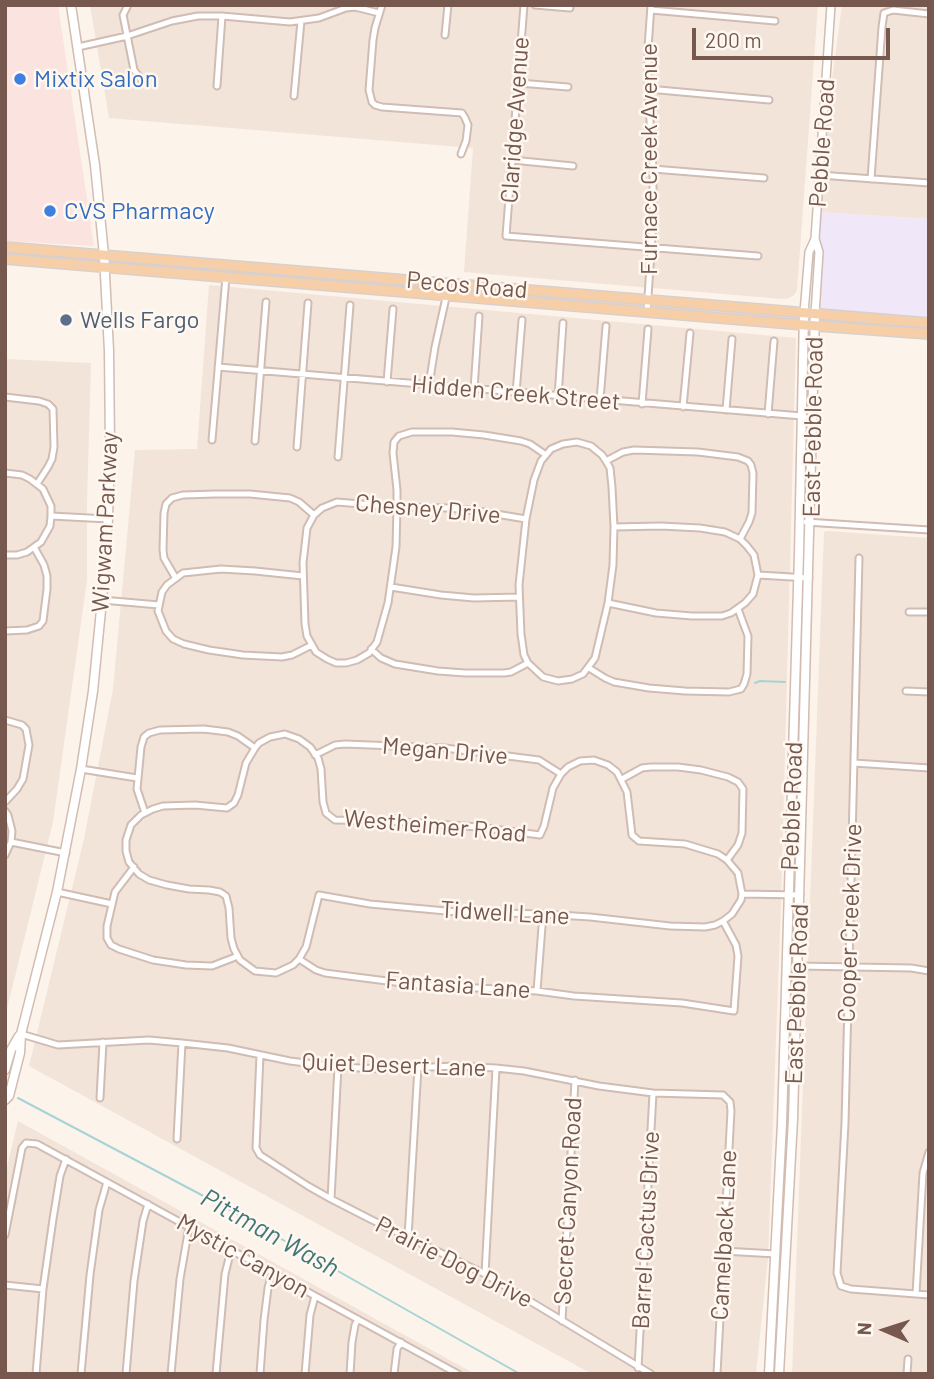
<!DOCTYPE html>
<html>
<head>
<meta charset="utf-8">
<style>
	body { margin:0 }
	#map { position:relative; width:934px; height:1379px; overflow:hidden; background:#fcf3eb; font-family:Barlow,sans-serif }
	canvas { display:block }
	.frame { position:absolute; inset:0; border:7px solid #76584f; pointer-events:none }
	.north { position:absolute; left:850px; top:1295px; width:70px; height:70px; -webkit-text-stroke:5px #fef8f1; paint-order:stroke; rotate:273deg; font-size:19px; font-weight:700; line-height:28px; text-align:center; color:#76584f }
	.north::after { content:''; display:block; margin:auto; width:24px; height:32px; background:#76584f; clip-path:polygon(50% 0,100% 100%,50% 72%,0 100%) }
	.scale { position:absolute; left:692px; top:28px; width:198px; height:32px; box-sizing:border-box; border:4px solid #76584f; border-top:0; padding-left:9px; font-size:21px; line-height:24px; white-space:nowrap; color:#76584f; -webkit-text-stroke:5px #fef8f1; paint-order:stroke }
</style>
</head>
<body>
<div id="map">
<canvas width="934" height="1379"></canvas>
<div class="frame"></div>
<div class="north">N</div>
<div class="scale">200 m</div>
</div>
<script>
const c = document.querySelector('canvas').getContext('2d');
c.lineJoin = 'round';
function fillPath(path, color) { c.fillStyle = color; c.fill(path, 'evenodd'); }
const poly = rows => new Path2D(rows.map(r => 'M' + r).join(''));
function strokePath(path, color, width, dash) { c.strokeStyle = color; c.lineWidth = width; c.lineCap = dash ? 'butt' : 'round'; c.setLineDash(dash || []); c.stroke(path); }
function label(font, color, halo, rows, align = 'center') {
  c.font = font + ' Barlow,sans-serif'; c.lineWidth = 5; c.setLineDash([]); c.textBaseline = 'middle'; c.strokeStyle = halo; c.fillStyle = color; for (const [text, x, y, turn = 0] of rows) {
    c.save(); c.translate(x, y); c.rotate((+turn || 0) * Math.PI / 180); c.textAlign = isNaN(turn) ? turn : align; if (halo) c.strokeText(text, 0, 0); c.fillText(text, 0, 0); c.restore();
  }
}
fillPath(poly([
	[90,5,818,5,797,290,794,295,789,298,782,299,464,272,473,148,109,118],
	[842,5,929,5,929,219,817,212,819,175],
	[209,285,796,338,781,904,768,1258,756,1374,592,1374,29,1066,84,839,113,689,135,450,197,449],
	[5,359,91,363,87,501,87,580,53,822,5,1017],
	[827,531,929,538,929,1374,792,1374,824,532],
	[18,1121,475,1374,5,1374,5,1175]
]), '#f3e4da');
fillPath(poly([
	[5,5,58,5,94,246,5,241]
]), '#fbe4e0');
fillPath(poly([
	[817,212,929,219,929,327,810,319]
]), '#f0e7f8');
strokePath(poly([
	[755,683,760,681,785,682],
	[18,1098,230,1210,520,1374]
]), '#a6d4d6', 2);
const minor = poly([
	[128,5,123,15,134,70,143,82],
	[382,5,375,28,373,40,369,90,372,102,375,105,382,107,462,113,465,118,468,125,466,141,461,154],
	[524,5,506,236,758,256],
	[535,5,570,8],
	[651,10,775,21],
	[445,35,448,5],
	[78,47,127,36,172,21,198,16,222,16,290,22,319,18,346,8,355,7,379,13],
	[519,83,568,87],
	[217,86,222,16],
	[648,89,769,100],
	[294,96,301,21],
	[512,160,573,166],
	[653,169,764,178],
	[819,175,929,183],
	[871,179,882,27,884,13,893,10,929,14],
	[647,312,653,221,653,169,648,89,648,48,651,5],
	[218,367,802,416,813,421],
	[387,382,393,309],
	[429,385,435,347,449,284],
	[474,389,479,316],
	[516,393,522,320],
	[5,397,39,401,48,404,53,409,54,447,52,459,48,467,37,484],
	[558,397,563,323],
	[600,400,606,326],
	[642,404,648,329],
	[683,407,690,333],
	[726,410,732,339],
	[768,414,774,341],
	[212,440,226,277],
	[255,441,266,302],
	[297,447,308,303],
	[546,455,541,461,534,480,526,519,519,585,521,634,524,655,528,663,543,677,558,681,572,679,583,674,595,658,608,603,613,565,614,527,612,487,610,468,606,461],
	[338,457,350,305],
	[5,473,22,475,30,479,43,489,51,506,51,516,50,526,41,542,27,552,17,555,5,555],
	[51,516,108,519],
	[526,519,478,511,448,508,397,507,337,502,322,508,314,515,307,528,303,563,305,624,307,636,316,652,327,659,336,663,346,663,357,660,369,653,377,642,388,603,396,547,397,507,397,490,393,453,394,442,399,436,412,432,452,432,484,435,521,441,530,444,546,455,551,449,563,444,577,442,591,446,602,455,606,461,623,452,634,450,698,452,738,457,748,461,751,465,753,473,752,513,749,522,740,539],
	[806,522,929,530],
	[859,558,845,1123,837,1273,841,1286,851,1289,929,1295],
	[758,575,809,578],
	[303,576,255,571,221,569,183,573,167,585,162,592,158,611,166,631,173,639,184,644,209,650,243,655,282,657,292,655,312,645],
	[175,577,164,558,163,550,164,513,166,504,172,498,183,495,215,494,250,494,290,498,299,502,314,515],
	[391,587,441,595,474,598,519,597],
	[102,600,159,605],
	[608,603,656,613,692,616,722,616,731,613,745,603,753,594,758,575,754,555,747,546,740,539,725,532,700,528,661,526,614,527],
	[909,612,929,612],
	[5,631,27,630,39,626,43,621,47,589,47,576,44,565,34,547],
	[371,649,381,658,395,664,438,671,465,673,504,673,511,672,528,663],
	[589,668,605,678,614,682,649,688,685,691,729,692,741,689,744,684,747,674,748,636,738,609],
	[906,691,929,692],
	[5,720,22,725,26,729,29,745,23,779,17,789,5,802],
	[285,734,299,739,310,747,318,758,321,769,323,802,326,813,335,820,390,821,478,827,540,835,544,826,553,788,561,774,568,767,580,761,594,760,608,765,617,772,627,792,632,835,639,841,685,844,718,854,727,860,738,873,742,894,741,900,732,914,723,921,715,925,705,927,670,926,590,917,543,914,457,912,370,904,319,895,306,947,299,959,293,965,276,973,255,971,240,960,234,949,231,938,229,908,226,896,220,892,209,890,189,889,167,885,149,880,139,874,129,862,126,851,126,840,131,825,141,815,153,809,163,806,195,805,227,808,234,803,238,795,246,763,255,748,259,743,270,737,285,734],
	[315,755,335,745,345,744,445,748,539,760,561,774],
	[854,763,929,768],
	[81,769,137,778],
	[622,779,642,768,651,767,678,767,701,770,728,777,738,782,743,789,742,833,738,845,727,860],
	[5,811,8,815,12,831,11,842,5,855],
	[145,813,137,789,141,747,144,737,149,733,160,730,204,729,228,732,238,736,255,748],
	[11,842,66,853],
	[134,867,115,892,107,926,107,938,111,945,119,949,153,960,186,965,212,966,238,956],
	[57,892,112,904],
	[742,894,800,895],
	[299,959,316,970,325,973,418,985,537,991,574,996,682,1003,734,1011,738,956,736,945,723,921],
	[797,966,911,968,929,971],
	[537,991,543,914],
	[21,1034,58,1045,149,1040,182,1043,228,1048,290,1061,338,1067,383,1069,456,1066,496,1068,524,1071,599,1086,653,1093,723,1095,730,1102,731,1111,717,1374],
	[260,1055,256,1148,260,1155,308,1186,331,1199,372,1220,485,1274,651,1374],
	[100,1098,103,1042],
	[177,1139,182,1043],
	[331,1199,338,1067],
	[5,1235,22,1148,26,1143,37,1144,458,1374],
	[408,1237,418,1067],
	[723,1251,776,1254],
	[485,1274,496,1068],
	[5,1285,43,1289],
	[916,1294,923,1173,929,1152],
	[562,1321,575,1080],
	[638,1368,653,1093],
	[36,1374,43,1289,53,1219,60,1176,66,1159],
	[81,1374,90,1275,99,1210,107,1182],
	[126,1374,134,1281,143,1221,148,1204],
	[171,1374,180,1279,189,1227],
	[216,1374,225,1274,231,1250],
	[260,1374,264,1320,268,1288,272,1273],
	[305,1374,310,1315,315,1296],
	[350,1374,352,1342,355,1325,358,1319],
	[394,1374,397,1349,401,1342],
	[907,1374,908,1359]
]);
const tertiary = poly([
	[804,313,809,252,815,239],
	[815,314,819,252,815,239,831,5]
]);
const secondary = poly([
	[5,1070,11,1050,19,1036],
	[5,1100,9,1096,20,1053,21,1034,57,892,81,769,93,691,102,600,108,519,110,447,109,351,104,255,95,165,71,5],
	[769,1374,782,1123,799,554,804,313],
	[779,1374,793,1119,815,314]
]);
const primary = poly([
	[5,247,929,323],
	[5,259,804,325,929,334]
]);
strokePath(minor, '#d0bcb3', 9);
strokePath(tertiary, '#d0bcb3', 10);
strokePath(secondary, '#d3bcb1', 11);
strokePath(primary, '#d9d0ce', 12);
strokePath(minor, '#fff', 5);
strokePath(tertiary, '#fff', 7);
strokePath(secondary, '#fff', 8);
strokePath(primary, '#f6cfa8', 9);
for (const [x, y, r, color] of [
	[20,79,7,"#3f7fe0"],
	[50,211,7,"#3f7fe0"],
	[66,320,7,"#5c6f8a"]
]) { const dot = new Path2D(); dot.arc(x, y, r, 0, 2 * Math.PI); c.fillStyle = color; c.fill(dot); strokePath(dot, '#fef8f1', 2.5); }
label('24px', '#366cbe', '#fef8f1', [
	["Mixtix Salon",34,79],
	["CVS Pharmacy",64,211]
], 'left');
label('24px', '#76584f', '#fef8f1', [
	["Claridge Avenue",515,120,-86],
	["Pebble Road",822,143,-86],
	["Furnace Creek Avenue",649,159,-90],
	["Pecos Road",467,285,5],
	["Hidden Creek Street",516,393,5],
	["East Pebble Road",813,427,-89],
	["Chesney Drive",428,509,5],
	["Wigwam Parkway",105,522,-87],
	["Megan Drive",445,751,5],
	["Pebble Road",792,806,-88],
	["Westheimer Road",435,826,5],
	["Tidwell Lane",505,913,3],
	["Cooper Creek Drive",850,923,-88],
	["Fantasia Lane",458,985,4],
	["East Pebble Road",797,994,-88],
	["Quiet Desert Lane",394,1065,2],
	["Secret Canyon Road",568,1201,-87],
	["Barrel Cactus Drive",646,1230,-87],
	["Camelback Lane",724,1235,-87],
	["Mystic Canyon",243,1256,29],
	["Prairie Dog Drive",454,1262,27]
]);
label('24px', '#4e5e75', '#fef8f1', [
	["Wells Fargo",80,320]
], 'left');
label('italic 26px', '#42777a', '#fef8f1', [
	["Pittman Wash",270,1233,29]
]);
</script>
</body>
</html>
